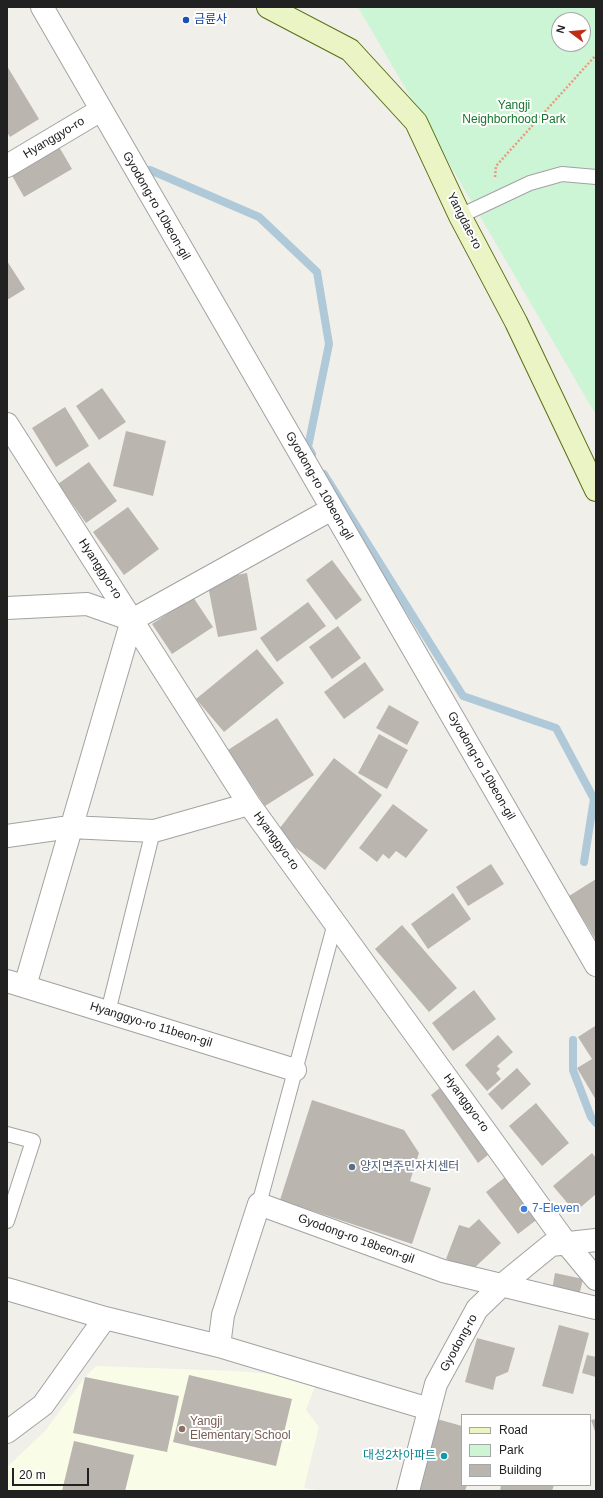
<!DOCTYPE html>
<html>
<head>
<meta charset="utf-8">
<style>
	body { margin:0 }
	#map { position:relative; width:603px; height:1498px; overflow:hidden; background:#f1efe9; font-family:Arial,sans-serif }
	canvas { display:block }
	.frame { position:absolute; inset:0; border:8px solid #212121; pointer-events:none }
	.legend { position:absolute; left:461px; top:1414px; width:130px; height:72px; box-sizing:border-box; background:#fff; border:1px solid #a6a6a6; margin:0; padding:5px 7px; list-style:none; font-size:12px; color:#212121 }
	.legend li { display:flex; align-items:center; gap:8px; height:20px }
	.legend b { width:20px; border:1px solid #a6a6a6 }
	.north { position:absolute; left:551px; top:12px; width:40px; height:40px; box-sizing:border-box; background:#fff; border:1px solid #a6a6a6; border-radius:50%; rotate:286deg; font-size:11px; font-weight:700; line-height:16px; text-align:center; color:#212121 }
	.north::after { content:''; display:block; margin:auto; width:14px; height:18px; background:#bd2e16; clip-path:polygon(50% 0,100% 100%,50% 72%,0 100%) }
	.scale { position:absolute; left:12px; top:1468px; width:77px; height:18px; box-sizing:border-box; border:2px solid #212121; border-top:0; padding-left:5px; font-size:12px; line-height:14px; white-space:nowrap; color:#212121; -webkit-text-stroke:3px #fff; paint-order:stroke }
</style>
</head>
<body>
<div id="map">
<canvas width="603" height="1498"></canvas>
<div class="frame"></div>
<ul class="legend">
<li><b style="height:5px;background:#eaf4c4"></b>Road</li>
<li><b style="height:11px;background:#ccf5d5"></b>Park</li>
<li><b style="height:11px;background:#bab5af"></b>Building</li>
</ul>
<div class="north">N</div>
<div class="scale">20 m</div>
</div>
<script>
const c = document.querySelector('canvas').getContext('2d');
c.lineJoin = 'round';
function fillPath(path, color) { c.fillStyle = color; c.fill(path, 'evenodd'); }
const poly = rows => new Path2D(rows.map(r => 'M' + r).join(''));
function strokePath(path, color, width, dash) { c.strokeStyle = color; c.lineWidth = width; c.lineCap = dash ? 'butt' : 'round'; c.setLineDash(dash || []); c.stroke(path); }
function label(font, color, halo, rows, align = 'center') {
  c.font = font + ' Arial,"Noto Sans KR",sans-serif'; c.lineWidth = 4; c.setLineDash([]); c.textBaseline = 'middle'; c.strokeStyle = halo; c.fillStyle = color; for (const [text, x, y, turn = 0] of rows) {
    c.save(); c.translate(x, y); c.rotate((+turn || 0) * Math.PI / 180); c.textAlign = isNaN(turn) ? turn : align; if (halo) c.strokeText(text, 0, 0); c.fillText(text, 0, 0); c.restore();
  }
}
fillPath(poly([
	[96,1366,236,1371,318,1378,306,1410,319,1427,304,1488,318,1490,317,1491,7,1491,7,1467,45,1431,85,1377]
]), '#f9fce7');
fillPath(poly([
	[358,7,596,7,596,415],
	[559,20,583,20,583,44,559,44]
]), '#ccf5d5');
strokePath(poly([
	[150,170,259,217,317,272,329,344,308,447,312,454],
	[324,474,463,696,556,728,594,799,584,862],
	[573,1040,573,1070,591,1117,596,1123]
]), '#afc9d9', 8);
fillPath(poly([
	[7,66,39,119,10,137,7,132],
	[58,145,72,169,24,197,10,172],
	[7,261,25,289,7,300],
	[102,388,126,422,99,440,76,406],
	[65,407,89,446,56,467,32,428],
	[126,431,166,441,153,496,113,486],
	[89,462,117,501,86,523,58,484],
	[128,507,159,549,124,575,93,532],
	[332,560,362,600,336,620,306,580],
	[247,573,257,630,218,637,207,581],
	[193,597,213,627,172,654,152,624],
	[308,602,326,626,277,662,260,638],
	[338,626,361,658,332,679,309,647],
	[257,649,284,683,224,732,196,699],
	[365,662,384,690,344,719,324,692],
	[389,705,419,722,407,745,376,728],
	[277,718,314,775,265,806,228,750],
	[379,734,408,750,387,789,358,773],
	[334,758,382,795,325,870,276,833],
	[393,804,428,830,406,858,396,851,389,859,383,854,377,862,359,848],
	[491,864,504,884,468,906,456,887],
	[596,879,596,940,569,896],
	[453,893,471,919,428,949,411,924],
	[402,925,457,988,429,1012,375,949],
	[474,990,496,1019,453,1051,432,1023],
	[595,1026,596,1028,596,1100,577,1068,592,1059,578,1037],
	[498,1035,513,1052,497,1066,500,1069,496,1073,501,1079,487,1091,465,1065],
	[517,1068,531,1084,502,1110,488,1094],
	[441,1087,488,1155,478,1163,431,1095],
	[312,1100,404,1130,419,1153,410,1181,431,1188,412,1244,280,1200],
	[536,1103,569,1143,542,1166,509,1126],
	[592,1153,596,1158,596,1194,575,1212,553,1186],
	[508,1175,539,1218,518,1234,486,1192],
	[479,1219,501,1243,472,1270,446,1259,459,1225,469,1228],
	[555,1273,583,1279,579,1296,552,1290],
	[559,1325,589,1333,573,1394,542,1386],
	[477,1338,515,1348,508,1372,496,1377,493,1390,465,1382],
	[587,1355,596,1357,596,1377,582,1373],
	[189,1375,292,1399,276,1466,173,1442],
	[85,1377,179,1396,167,1452,73,1433],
	[437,1419,462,1426,462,1485,467,1485,465,1491,417,1491],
	[596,1419,596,1434,591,1420],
	[74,1441,134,1455,125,1491,62,1491],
	[501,1485,554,1485,552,1491,500,1491]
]), '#bab5af');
const lane = poly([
	[460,216,530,183,562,174,596,177],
	[108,1012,153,831],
	[7,1134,33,1141,7,1221],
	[259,1204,335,923]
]);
const street = poly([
	[42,7,596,965],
	[7,166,101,110],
	[7,424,249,804,566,1243,596,1279],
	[7,608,87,604,132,620],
	[7,836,70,827,154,831,249,804],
	[7,981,295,1070],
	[25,986,132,620,332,509],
	[7,1289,105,1318],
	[219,1346,223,1315,259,1204,443,1271,596,1308],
	[7,1432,43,1405,105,1318,219,1346,429,1409],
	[408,1491,436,1384,477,1309,502,1285,551,1245,596,1240]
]);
const secondary = poly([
	[268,7,350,50,416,122,460,216,516,322,596,490]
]);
strokePath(lane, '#a2a2a2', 16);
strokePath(street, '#a2a2a2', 24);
strokePath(secondary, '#586f11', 24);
strokePath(poly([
	[495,177,496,166,596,55]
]), '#ec9a7f', 2.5, [2, 2]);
strokePath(lane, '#fff', 14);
strokePath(street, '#fff', 22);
strokePath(secondary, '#eaf4c4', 22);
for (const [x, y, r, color] of [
	[186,20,4,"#1a4fb4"],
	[352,1167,4,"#5c6f8a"],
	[524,1209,4,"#3f7fe0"],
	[182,1429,4,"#8d6e63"],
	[444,1456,4,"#0f9aa8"]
]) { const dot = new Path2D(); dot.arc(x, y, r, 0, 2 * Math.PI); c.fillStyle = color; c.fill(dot); strokePath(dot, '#fff', 1.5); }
label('12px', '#164399', '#fff', [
	["금륜사",194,20]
], 'left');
label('12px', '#18772e', '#fff', [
	["Yangji",514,106],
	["Neighborhood Park",514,120]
]);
label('12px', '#212121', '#fff', [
	["Hyanggyo-ro",54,138,-31],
	["Gyodong-ro 10beon-gil",156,206,60],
	["Yangdae-ro",464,221,63],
	["Gyodong-ro 10beon-gil",319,486,60],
	["Hyanggyo-ro",100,569,57],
	["Gyodong-ro 10beon-gil",481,766,60],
	["Hyanggyo-ro",276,841,54],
	["Hyanggyo-ro 11beon-gil",151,1025,17],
	["Hyanggyo-ro",466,1103,54],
	["Gyodong-ro 18beon-gil",356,1239,20],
	["Gyodong-ro",459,1343,-61]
]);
label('12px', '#4e5e75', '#fff', [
	["양지면주민자치센터",360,1167]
], 'left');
label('12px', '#366cbe', '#fff', [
	["7-Eleven",532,1209]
], 'left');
label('12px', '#785e54', '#fff', [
	["Yangji",190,1422],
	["Elementary School",190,1436]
], 'left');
label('12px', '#0d838f', '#fff', [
	["대성2차아파트",436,1456]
], 'right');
</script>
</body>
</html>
